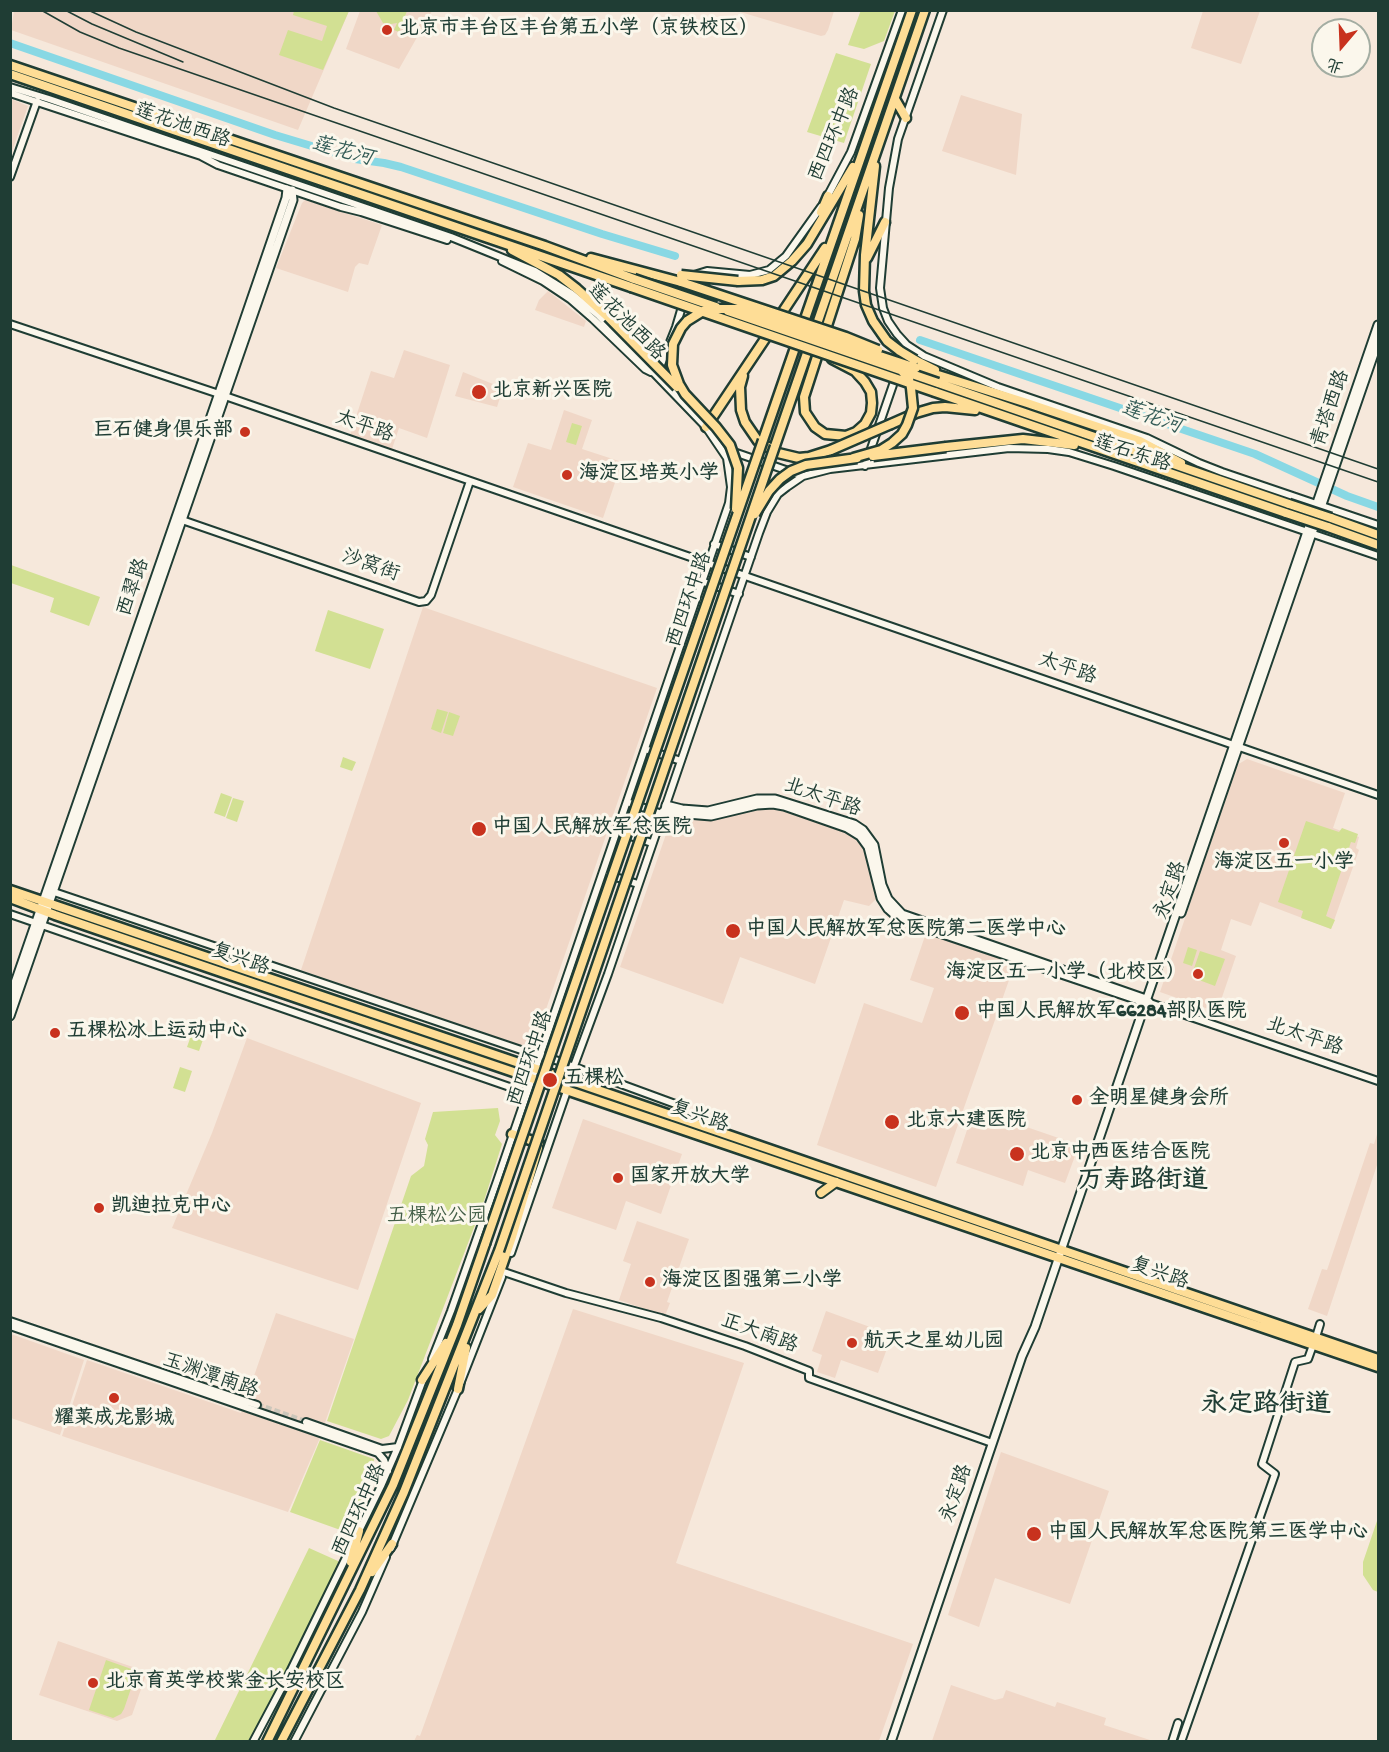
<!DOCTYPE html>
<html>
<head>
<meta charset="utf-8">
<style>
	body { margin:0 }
	#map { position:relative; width:1389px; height:1752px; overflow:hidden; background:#f6e8db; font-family:"Gochi Hand","LXGW WenKai TC",sans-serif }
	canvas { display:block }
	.frame { position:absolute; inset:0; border:12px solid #1f3d34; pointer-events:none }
	.north { position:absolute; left:1311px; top:18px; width:60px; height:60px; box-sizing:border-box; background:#fbf7ec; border:2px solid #a3ada2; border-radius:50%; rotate:199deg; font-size:16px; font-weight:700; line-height:24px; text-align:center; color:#1f3d34 }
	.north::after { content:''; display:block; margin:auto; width:21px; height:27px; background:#c8321e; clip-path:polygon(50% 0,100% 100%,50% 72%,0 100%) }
</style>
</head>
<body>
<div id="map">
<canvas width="1389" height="1752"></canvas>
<div class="frame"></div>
<div class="north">北</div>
</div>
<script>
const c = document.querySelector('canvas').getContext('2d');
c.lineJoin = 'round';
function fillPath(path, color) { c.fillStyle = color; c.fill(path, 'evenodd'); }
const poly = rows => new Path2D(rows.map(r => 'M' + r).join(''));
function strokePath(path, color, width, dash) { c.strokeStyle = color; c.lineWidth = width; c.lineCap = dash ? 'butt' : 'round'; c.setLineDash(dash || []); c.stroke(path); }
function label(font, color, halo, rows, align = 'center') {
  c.font = font + ' "Gochi Hand","LXGW WenKai TC",sans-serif'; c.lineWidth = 6; c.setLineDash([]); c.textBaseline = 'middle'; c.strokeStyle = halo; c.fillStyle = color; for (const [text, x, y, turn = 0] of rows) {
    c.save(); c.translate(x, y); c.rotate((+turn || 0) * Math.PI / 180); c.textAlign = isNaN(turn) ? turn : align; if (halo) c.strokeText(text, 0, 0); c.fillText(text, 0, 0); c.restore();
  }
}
fillPath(poly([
	[14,11,349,11,298,130,11,30],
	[360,11,432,11,399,69,346,49],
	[737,11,834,10,834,11,828,30,825,35,821,36],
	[1203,11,1260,11,1241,64,1191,48],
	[961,95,1022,114,1016,175,942,151],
	[11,99,28,106,11,154,10,99],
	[305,200,382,225,368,265,359,263,355,267,348,292,276,268,302,203],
	[548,291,586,321,584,327,535,310,539,300],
	[404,350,450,365,427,438,399,428,392,449,350,435,371,371,394,378],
	[463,372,503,388,497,407,455,396],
	[564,410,592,420,582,449,622,462,603,518,513,487,528,443,551,450],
	[423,607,657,688,535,1041,522,1047,301,970],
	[1247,759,1345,793,1333,828,1359,837,1356,848,1359,850,1331,929,1260,902,1251,926,1231,919,1221,950,1236,956,1217,1012,1160,992,1237,765],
	[769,807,780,809,849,833,861,844,867,860,876,899,869,906,844,900,815,984,740,957,723,1004,620,967,672,817,709,819],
	[926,933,1012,962,1014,966,936,1187,817,1145,864,1003,922,1023,934,988,910,980],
	[247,1038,421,1103,358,1290,172,1228,212,1133],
	[974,1109,1079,1145,1065,1183,1028,1170,1023,1186,956,1163],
	[583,1119,682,1154,661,1214,626,1201,616,1230,552,1208],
	[1378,1131,1378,1162,1327,1316,1308,1309,1322,1269,1327,1270,1370,1143,1374,1144],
	[637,1221,689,1239,667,1302,670,1303,665,1316,619,1300,631,1264,623,1261],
	[573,1309,744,1363,676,1563,913,1644,879,1741,414,1741,417,1735,420,1736],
	[826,1311,892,1335,878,1373,841,1360,835,1378,817,1372,822,1355,812,1351],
	[276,1313,354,1339,319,1440,288,1512,62,1436,87,1360,241,1413],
	[11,1334,84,1360,60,1435,11,1418],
	[1001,1452,1109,1491,1070,1604,995,1578,979,1627,948,1615],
	[58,1641,147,1672,132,1715,117,1721,39,1695],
	[951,1685,995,1700,1003,1698,1006,1690,1055,1707,1057,1702,1106,1718,1104,1725,1153,1741,932,1741]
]), '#f0d7c7');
fillPath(poly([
	[861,10,895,11,884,41,864,49,848,45],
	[294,11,349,11,323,70,279,55,288,30,322,41,327,26,293,15],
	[376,11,407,11,399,32,394,30,397,23,391,24,383,23],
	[836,53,871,64,844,143,807,132],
	[572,423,582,426,576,445,566,442],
	[11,565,100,597,89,626,50,612,54,598,11,583],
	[328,610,384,629,370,669,315,651],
	[437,709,448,712,441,733,431,729],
	[449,712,460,716,453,736,443,733],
	[343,757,356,762,352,771,340,767],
	[221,793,232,797,225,817,214,813],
	[233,798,244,801,237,822,226,818],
	[1306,821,1339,832,1342,828,1358,834,1355,843,1351,842,1326,916,1335,920,1331,929,1301,918,1303,911,1278,902],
	[1188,947,1197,950,1192,966,1183,963],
	[1200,951,1225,959,1215,986,1191,977],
	[194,1027,206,1031,199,1051,187,1047],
	[180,1067,192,1071,185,1092,173,1088],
	[498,1108,500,1121,495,1135,502,1144,483,1204,408,1400,389,1436,381,1439,327,1421,411,1176,424,1166,428,1145,425,1139,433,1112],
	[320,1440,374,1459,373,1469,365,1486,363,1502,348,1531,346,1532,290,1512],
	[1378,1518,1378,1592,1373,1590,1363,1575,1363,1562],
	[309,1548,338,1561,339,1563,251,1741,214,1742],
	[106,1660,137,1671,124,1709,121,1714,113,1718,89,1710]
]), '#d2e093');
strokePath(poly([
	[10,43,275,135,355,159,384,163,401,167,602,234,675,256],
	[920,340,1255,454,1347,496,1378,507]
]), '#88d8e4', 8);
strokePath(poly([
	[257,1405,306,1422]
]), '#cbc6ba', 6, [6, 3]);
const tertiary = poly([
	[943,10,898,139,889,188,880,288,883,308,888,321,897,334,907,345,924,356,998,387,1147,438,1199,463,1222,472,1378,525],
	[10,87,49,99,451,237,535,271,572,294,598,315,706,427,727,458,731,487,729,503,497,1181,451,1311,432,1359],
	[10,93,164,144,201,156,218,165,341,207,361,212,447,240],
	[10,177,37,101],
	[826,199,851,152,902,10],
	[502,261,543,281,570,299,593,319,645,369,651,372],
	[10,324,225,396,1378,795],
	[658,372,676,327,689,283,694,275,707,271,750,275,769,270,786,256,821,207],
	[731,451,803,476],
	[865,466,896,376],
	[182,520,419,602,426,601,431,595,470,481],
	[714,544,751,557],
	[701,581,739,594],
	[645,749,681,761],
	[627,802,662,814],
	[628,820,657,830],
	[624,834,652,843],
	[609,875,638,884],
	[54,892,530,1053,539,1054,678,1105],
	[10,914,527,1093],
	[1150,1003,1378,1081],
	[511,1253,567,1091,566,1079,574,1066,608,974,759,533,767,512,778,494,787,487,803,476,830,469,1009,448,1048,449,1069,452,1114,466,1378,556],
	[504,1272,566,1293,661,1318,745,1346,809,1371,809,1378,992,1443],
	[10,1321,257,1405],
	[10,1326,378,1453,384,1460,388,1471],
	[1316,1337,1320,1324],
	[306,1422,382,1449,398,1447],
	[391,1548,458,1389,502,1277],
	[253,1742,288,1676,381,1486,398,1447,424,1377],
	[294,1742,362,1612,386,1557],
	[1172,1742,1178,1723],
	[1181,1742,1275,1474,1262,1464,1295,1362,1308,1359,1313,1345]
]);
const secondary = poly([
	[666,805,682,809,708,811,757,799,775,799,854,824,863,830,874,845,882,885,888,899,902,914,1146,999,1149,1002],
	[663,812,711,816,757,805,773,804,784,806,847,828,860,836,868,847,881,898,888,909,897,917,910,923,1147,1003],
	[1181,913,1378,342],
	[10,997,237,341,286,198,287,189],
	[10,1016,293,200,292,190],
	[891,1742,1022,1356,1035,1327,1145,1004,1378,325]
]);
const primary = poly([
	[674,1116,678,1105],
	[821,1193,836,1182]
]);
const trunk = poly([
	[10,65,545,246,634,279],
	[10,74,631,287],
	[895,99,906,118],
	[875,166,865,255,864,291,866,305,873,321,887,341,900,351],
	[821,212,828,196],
	[512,250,559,275,577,289,608,317],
	[591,258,681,282],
	[867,258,885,222],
	[738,281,762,280,774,276,792,261,807,244,853,167],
	[778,319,825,248],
	[832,359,855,371,865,382,871,392,872,403,871,413,865,424,856,432,846,436,825,434,815,427,805,412,804,397,855,239,859,215],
	[915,360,935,370],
	[916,368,1027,403,1140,441,1181,463],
	[743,376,740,387,741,410,745,422,758,441,778,453,799,458,809,457,831,450],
	[938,383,1289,504],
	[935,392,1286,513],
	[891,424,916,413,933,408,945,407,975,410],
	[706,427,771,330],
	[763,440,912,10],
	[775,446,925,10],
	[946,447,1023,439,1074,445],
	[1331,518,1378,535],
	[1328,527,1378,545],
	[10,890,566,1079,1378,1359],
	[10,898,55,915,323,1007,1378,1367],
	[512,1134,539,1143],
	[479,1309,492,1295,512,1237,538,1148],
	[422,1380,446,1343],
	[458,1389,466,1348],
	[351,1562,359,1531],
	[372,1572,392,1544],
	[267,1742,393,1485,457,1325,485,1244],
	[281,1742,360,1590,404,1492,499,1251]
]);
strokePath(tertiary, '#1f3d34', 10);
strokePath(secondary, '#1f3d34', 11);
strokePath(primary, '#1f3d34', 12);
strokePath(trunk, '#1f3d34', 13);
strokePath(tertiary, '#fbf7ec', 6);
strokePath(secondary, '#fbf7ec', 7);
strokePath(primary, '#fedd96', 8);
strokePath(trunk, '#fedd96', 8);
strokePath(poly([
	[41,10,80,32,119,48,1378,482],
	[65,10,92,24,183,62],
	[88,10,136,32,334,108,1378,469]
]), '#1f3d34', 1.5);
const trunkBridge = poly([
	[681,275,738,281],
	[634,279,716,307],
	[681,282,846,337,878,350],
	[631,287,935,392],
	[728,311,938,383],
	[608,317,677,387],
	[900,351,915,360],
	[831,450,891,424],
	[873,456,946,447],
	[853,458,881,450,892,443,902,434,907,425,913,408,911,388,909,379,895,363],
	[1289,504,1331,518],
	[736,509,738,468,730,445,716,427,685,394,679,384,672,365,673,344,681,328,687,321,703,311,714,309,738,309,916,368],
	[1286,513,1328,527],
	[755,514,769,491,780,479,791,471,806,465,857,458],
	[485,1244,763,440],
	[499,1251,775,446]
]);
strokePath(trunkBridge, '#1f3d34', 13, []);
strokePath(trunkBridge, '#fedd96', 8);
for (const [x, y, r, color] of [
	[387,30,6,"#c8321e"],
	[479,392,8,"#c8321e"],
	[245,432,6,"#c8321e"],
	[567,475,6,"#c8321e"],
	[479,829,8,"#c8321e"],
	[1284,843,6,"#c8321e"],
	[733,931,8,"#c8321e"],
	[1198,974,6,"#c8321e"],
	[962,1013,8,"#c8321e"],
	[55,1033,6,"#c8321e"],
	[550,1080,8,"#c8321e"],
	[1077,1100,6,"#c8321e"],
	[892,1122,8,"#c8321e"],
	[1017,1154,8,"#c8321e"],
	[618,1178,6,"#c8321e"],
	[99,1208,6,"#c8321e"],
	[650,1282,6,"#c8321e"],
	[852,1343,6,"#c8321e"],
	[114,1398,6,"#c8321e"],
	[1034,1534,8,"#c8321e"],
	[93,1683,6,"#c8321e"]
]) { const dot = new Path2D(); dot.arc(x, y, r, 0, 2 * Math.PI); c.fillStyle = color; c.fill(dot); strokePath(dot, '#fbf7ec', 2); }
label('bold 20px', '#1f3d34', '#fbf7ec', [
	["北京市丰台区丰台第五小学（京铁校区）",399,30],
	["北京新兴医院",492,392],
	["巨石健身俱乐部",233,432,"right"],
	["海淀区培英小学",579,475],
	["中国人民解放军总医院",492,829],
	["海淀区五一小学",1284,864,"center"],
	["中国人民解放军总医院第二医学中心",746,931],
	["海淀区五一小学（北校区）",1186,974,"right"],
	["中国人民解放军66284部队医院",976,1013],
	["五棵松冰上运动中心",67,1033],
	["五棵松",564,1080],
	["全明星健身会所",1089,1100],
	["北京六建医院",906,1122],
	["北京中西医结合医院",1030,1154],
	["国家开放大学",630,1178],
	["凯迪拉克中心",111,1208],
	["海淀区图强第二小学",662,1282],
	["航天之星幼儿园",864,1343],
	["耀莱成龙影城",114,1420,"center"],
	["中国人民解放军总医院第三医学中心",1048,1534],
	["北京育英学校紫金长安校区",105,1683]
], 'left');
label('20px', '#1f3d34', '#fbf7ec', [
	["莲花池西路",182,127,19],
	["西四环中路",836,135,-67],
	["莲花池西路",625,323,45],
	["青塔西路",1332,409,-71],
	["太平路",364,428,19],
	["莲石东路",1132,455,18],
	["沙窝街",370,567,19],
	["西翠路",135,588,-71],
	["西四环中路",691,600,-71],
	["太平路",1067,670,19],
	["北太平路",822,799,19],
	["永定路",1172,891,-71],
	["复兴路",240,961,19],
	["北太平路",1304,1038,19],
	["西四环中路",532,1059,-71],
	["复兴路",699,1118,19],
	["复兴路",1159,1275,19],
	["正大南路",759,1335,20],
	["玉渊潭南路",210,1377,19],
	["永定路",958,1494,-71],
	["西四环中路",361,1511,-65]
]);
label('20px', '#435e47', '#fbf7ec', [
	["五棵松公园",437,1218]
]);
label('italic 21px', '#345c57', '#fbf7ec', [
	["莲花河",342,153,15],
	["莲花河",1151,419,19]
]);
label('bold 26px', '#1f3d34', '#fbf7ec', [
	["万寿路街道",1143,1183],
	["永定路街道",1266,1407]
]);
</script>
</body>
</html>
